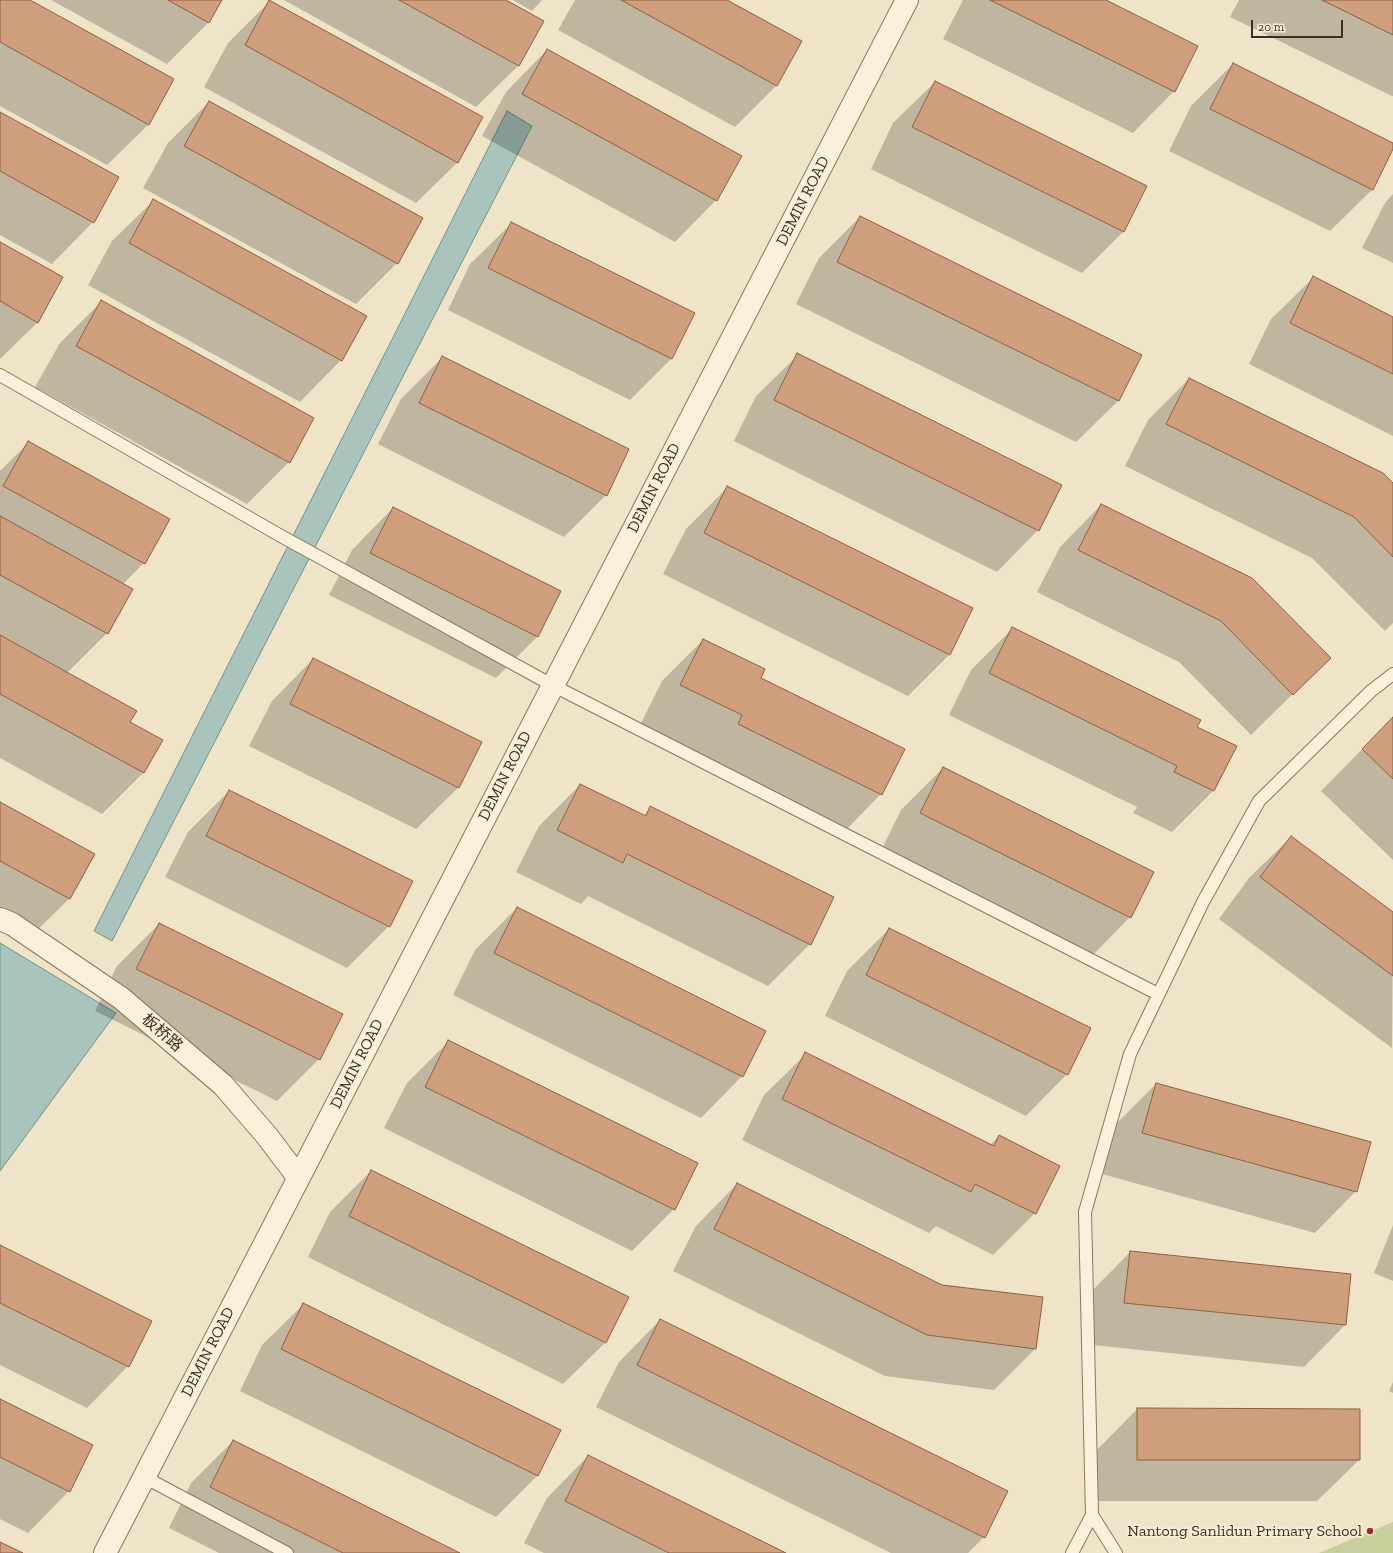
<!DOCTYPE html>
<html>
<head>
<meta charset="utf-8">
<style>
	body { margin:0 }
	#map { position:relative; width:1393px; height:1553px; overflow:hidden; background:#f0e4c8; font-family:"Zilla Slab",serif }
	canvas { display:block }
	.scale { position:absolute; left:1251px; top:20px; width:92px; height:18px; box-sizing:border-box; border:2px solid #3d2e20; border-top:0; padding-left:5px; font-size:12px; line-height:14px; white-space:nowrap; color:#3d2e20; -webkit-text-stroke:3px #f7eed8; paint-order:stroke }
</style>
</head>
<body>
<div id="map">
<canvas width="1393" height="1553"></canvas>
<div class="scale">20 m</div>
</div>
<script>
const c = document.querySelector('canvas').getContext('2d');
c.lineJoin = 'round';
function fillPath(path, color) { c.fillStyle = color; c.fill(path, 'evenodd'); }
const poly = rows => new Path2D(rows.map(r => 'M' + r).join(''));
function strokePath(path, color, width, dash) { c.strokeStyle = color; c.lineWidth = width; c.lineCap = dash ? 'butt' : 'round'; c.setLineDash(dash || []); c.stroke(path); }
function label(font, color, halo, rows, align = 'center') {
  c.font = font + ' "Zilla Slab","Noto Sans SC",serif'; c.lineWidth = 3.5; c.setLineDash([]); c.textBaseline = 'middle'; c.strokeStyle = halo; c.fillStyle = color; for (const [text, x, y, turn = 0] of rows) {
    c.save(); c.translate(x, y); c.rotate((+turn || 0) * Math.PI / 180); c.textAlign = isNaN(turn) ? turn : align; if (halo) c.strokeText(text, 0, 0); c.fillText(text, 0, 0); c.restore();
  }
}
fillPath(poly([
	[1393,1522,1393,1553,1319,1553]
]), '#c9cf9b');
const water = poly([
	[507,111,532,126,112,941,94,931,507,111],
	[0,943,116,1013,0,1171,0,943]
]);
fillPath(water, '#a9c4bc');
strokePath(water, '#6f938a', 1);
fillPath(poly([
	[0,0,28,0,149,124,107,165,0,106],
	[51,0,221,0,209,22,167,64],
	[284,0,504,0,542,21,518,66,476,107],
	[513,0,542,0,532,11],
	[575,0,725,0,801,41,776,86,735,127,558,30],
	[963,0,1104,0,1174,91,1133,133,943,39],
	[1239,0,1393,0,1393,96,1392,96,1230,17],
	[270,1,458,162,416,203,204,87,228,43],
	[547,50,716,200,675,242,482,136,506,92],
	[1233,64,1393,144,1393,147,1372,190,1330,231,1169,151,1191,106],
	[935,82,1146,186,1123,232,1082,273,871,169,893,123],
	[209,102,397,263,356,304,143,188,168,143],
	[0,113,93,222,52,264,0,235],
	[1393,194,1393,263,1362,248,1385,203],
	[154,200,341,360,300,402,88,285,112,241],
	[860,217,1140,355,1118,401,1076,442,796,304,819,258],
	[512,223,672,358,630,400,448,310,470,264],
	[0,244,38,322,0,359],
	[1313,278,1393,318,1393,436,1249,364,1271,319],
	[101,302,289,462,247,504,35,387,60,343],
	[798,355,1038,530,997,572,734,441,756,396],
	[442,358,606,495,564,537,378,444,401,399],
	[1189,379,1393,485,1393,623,1385,631,1312,558,1125,466,1148,420],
	[28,443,144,563,123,584,131,589,107,633,67,673,129,723,161,741,143,773,102,814,0,758,0,471],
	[727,488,950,654,908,696,663,574,686,529],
	[1101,505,1329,658,1251,735,1179,662,1037,592,1060,547],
	[393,508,538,636,496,678,329,595,352,550],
	[1013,628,1196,727,1236,747,1213,791,1172,832,1133,813,1137,807,949,715,971,670],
	[703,640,760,678,881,794,840,836,639,727,662,681],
	[313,659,480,742,458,788,416,829,249,746,272,701],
	[1393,718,1393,860,1321,791],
	[943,768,1130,917,1089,959,879,855,901,810],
	[580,785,643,816,651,808,810,944,768,986,588,896,581,904,516,872,539,826],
	[229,791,389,926,347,968,165,877,188,832],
	[0,803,93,854,69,899,27,940,0,925],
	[1291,837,1393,913,1392,1048,1219,919,1249,878],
	[517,908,742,1076,701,1118,453,995,475,950],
	[159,924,319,1059,277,1101,95,1011,117,966],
	[889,929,1067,1074,1026,1116,825,1016,847,971],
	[449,1041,674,1209,632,1251,384,1128,407,1083],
	[806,1054,990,1145,999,1136,1035,1213,993,1255,936,1226,929,1233,742,1140,764,1095],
	[1156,1084,1356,1191,1315,1233,1102,1174,1114,1126],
	[371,1171,627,1298,605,1343,563,1384,308,1257,330,1212],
	[737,1184,1035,1349,994,1390,885,1376,673,1271,696,1226],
	[1393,1225,1393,1281,1374,1273],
	[0,1246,128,1366,87,1408,0,1365],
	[1130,1252,1350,1275,1345,1325,1304,1367,1083,1344,1089,1294],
	[304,1304,560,1431,537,1476,496,1517,240,1391,262,1345],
	[660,1320,984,1537,968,1553,891,1553,596,1407,619,1362],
	[1393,1382,1393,1393,1389,1391],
	[0,1400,69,1491,28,1533,0,1519],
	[1137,1409,1359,1460,1317,1501,1096,1501,1096,1451],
	[233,1441,458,1553,219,1553,169,1528,191,1483],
	[588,1456,783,1553,544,1553,524,1543,547,1498]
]), '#0003');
const building = poly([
	[0,0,30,0,174,79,149,125,0,42,0,0],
	[168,0,222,0,209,23,168,0],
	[269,0,483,117,458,163,245,45,269,0],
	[399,0,506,0,544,21,519,66,399,0],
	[621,0,727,0,802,41,777,86,621,0],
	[990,0,1106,0,1198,46,1175,92,990,0],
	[1322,0,1393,0,1393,35,1322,0],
	[547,49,742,156,717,201,522,94,547,49],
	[1233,63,1393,143,1393,149,1373,190,1210,109,1233,63],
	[935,81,1147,186,1124,232,912,127,935,81],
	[209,101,423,218,398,264,184,146,209,101],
	[0,112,119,177,94,223,0,171,0,112],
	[153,199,367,316,342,361,129,243,153,199],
	[860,216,1142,355,1119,401,837,262,860,216],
	[511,222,695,313,672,359,488,268,511,222],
	[0,242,63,277,38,323,0,301,0,242],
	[1313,276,1393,317,1393,374,1290,323,1313,276],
	[101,300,314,418,290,463,76,346,101,300],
	[797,353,1062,485,1039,531,774,400,797,353],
	[442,356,629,449,607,496,419,403,442,356],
	[1189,378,1383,473,1393,483,1393,557,1354,517,1166,424,1189,378],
	[28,441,170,519,145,564,3,486,28,441],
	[727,486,973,608,950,655,704,533,727,486],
	[1101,504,1252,578,1331,658,1293,695,1221,621,1078,550,1101,504],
	[393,507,561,591,538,637,370,553,393,507],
	[0,516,133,589,108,634,0,575,0,516],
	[1012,627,1201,720,1197,727,1237,746,1214,791,1174,772,1177,766,989,673,1012,627],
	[0,635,137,711,130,722,163,740,144,773,0,694,0,635],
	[703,639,765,669,761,678,905,749,882,795,738,724,742,715,680,685,703,639],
	[313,658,482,742,459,788,290,704,313,658],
	[1393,717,1393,779,1362,749,1393,717],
	[943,767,1154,872,1131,918,920,813,943,767],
	[580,784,646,816,650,806,834,897,811,945,627,854,623,863,557,830,580,784],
	[229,790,413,881,390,927,206,836,229,790],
	[0,802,95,854,70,899,0,861,0,802],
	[1291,836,1393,912,1393,976,1260,877,1291,836],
	[517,907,766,1031,743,1077,494,953,517,907],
	[159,923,343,1014,320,1060,136,969,159,923],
	[889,928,1091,1028,1068,1075,866,975,889,928],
	[448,1040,698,1163,675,1210,425,1087,448,1040],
	[805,1052,994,1146,999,1135,1060,1166,1036,1214,975,1184,971,1192,782,1099,805,1052],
	[1156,1083,1371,1142,1357,1192,1142,1133,1156,1083],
	[371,1170,629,1297,606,1343,349,1216,371,1170],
	[737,1183,942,1285,1043,1297,1036,1349,927,1335,714,1229,737,1183],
	[0,1245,152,1321,129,1367,0,1303,0,1245],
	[1130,1251,1351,1274,1346,1325,1124,1303,1130,1251],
	[303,1303,561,1430,538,1476,281,1349,303,1303],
	[660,1319,1008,1491,985,1538,637,1365,660,1319],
	[0,1399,93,1445,70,1492,0,1457,0,1399],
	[1137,1408,1360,1409,1360,1460,1137,1460,1137,1408],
	[233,1440,460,1553,343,1553,210,1487,233,1440],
	[588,1455,786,1553,669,1553,565,1501,588,1455],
	[0,1542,23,1553,0,1553,0,1542]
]);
fillPath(building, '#cf9f7d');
strokePath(building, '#8d5f41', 1);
const service = poly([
	[0,375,281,536,552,685,1158,994],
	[144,1477,287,1553],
	[1092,1515,1116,1553],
	[1072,1553,1092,1515,1085,1212,1130,1054,1203,902,1259,801,1371,691,1393,674]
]);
const minor = poly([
	[0,919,12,924,121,998,223,1085,267,1136,298,1177],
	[105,1553,907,0]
]);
strokePath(service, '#8d765c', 14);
strokePath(minor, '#8d765c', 24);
strokePath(service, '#faf1dc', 12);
strokePath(minor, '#faf1dc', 22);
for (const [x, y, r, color] of [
	[1370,1531,4,"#9e2a2b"]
]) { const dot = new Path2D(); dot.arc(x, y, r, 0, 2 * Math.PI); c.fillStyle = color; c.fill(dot); strokePath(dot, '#f7eed8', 1.5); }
label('16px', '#3d2e20', '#f7eed8', [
	["DEMIN ROAD",803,201,-63],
	["DEMIN ROAD",654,488,-63],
	["DEMIN ROAD",505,776,-63],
	["板桥路",162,1033,41],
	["DEMIN ROAD",357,1064,-63],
	["DEMIN ROAD",208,1352,-63]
]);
label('16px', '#3d2e20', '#f7eed8', [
	["Nantong Sanlidun Primary School",1362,1531]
], 'right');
</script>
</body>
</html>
